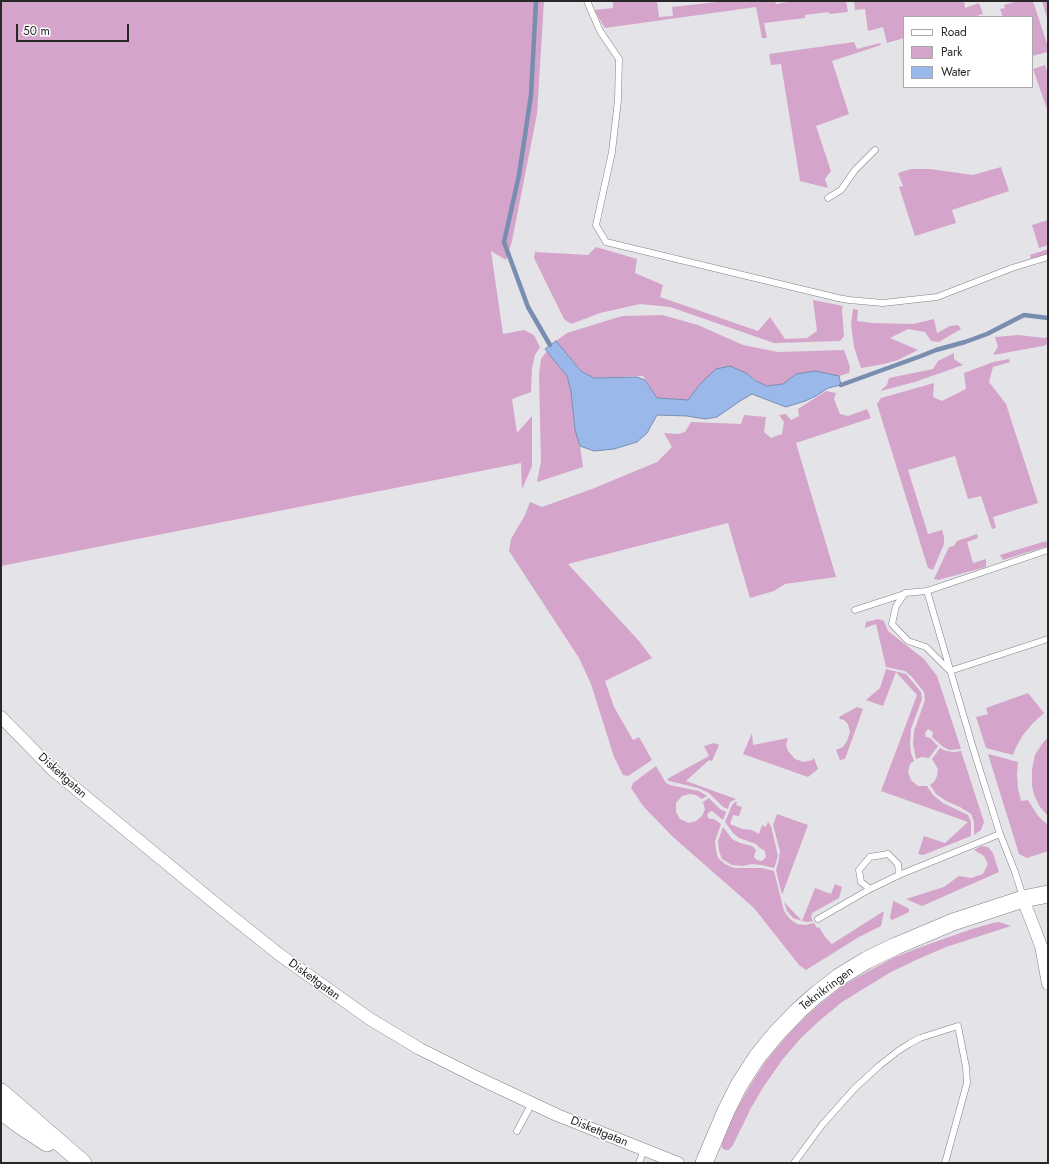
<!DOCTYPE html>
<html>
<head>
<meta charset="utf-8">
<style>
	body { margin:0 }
	#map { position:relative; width:1049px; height:1164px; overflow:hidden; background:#e4e3e7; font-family:Jost,sans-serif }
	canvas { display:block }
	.frame { position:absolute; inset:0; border:2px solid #282829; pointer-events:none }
	.legend { position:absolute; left:903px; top:16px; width:130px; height:72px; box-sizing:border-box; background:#fff; border:1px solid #a9a9a9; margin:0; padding:5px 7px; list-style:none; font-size:12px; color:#282829 }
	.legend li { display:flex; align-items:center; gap:8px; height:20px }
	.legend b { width:20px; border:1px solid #a9a9a9 }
	.scale { position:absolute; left:16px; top:24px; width:113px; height:18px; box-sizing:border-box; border:2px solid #282829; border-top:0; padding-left:5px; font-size:12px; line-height:14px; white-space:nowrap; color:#282829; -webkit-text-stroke:3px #fff; paint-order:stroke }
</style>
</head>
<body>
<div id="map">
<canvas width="1049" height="1164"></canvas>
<div class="frame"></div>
<ul class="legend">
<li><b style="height:5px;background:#fff"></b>Road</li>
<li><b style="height:11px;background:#d5a4ca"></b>Park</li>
<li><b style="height:11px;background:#9ab8ea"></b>Water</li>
</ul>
<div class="scale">50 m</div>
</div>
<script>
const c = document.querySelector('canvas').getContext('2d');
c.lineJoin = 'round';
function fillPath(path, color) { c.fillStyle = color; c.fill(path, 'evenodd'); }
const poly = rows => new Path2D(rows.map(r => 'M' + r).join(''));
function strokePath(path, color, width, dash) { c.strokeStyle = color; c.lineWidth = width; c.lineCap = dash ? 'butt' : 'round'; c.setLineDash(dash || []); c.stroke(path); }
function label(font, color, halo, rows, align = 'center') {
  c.font = font + ' Jost,sans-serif'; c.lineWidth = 3; c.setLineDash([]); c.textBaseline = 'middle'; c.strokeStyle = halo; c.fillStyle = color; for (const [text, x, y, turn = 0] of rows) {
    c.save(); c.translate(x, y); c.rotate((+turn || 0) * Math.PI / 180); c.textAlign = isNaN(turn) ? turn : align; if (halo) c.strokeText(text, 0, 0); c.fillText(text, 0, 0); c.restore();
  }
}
fillPath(poly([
	[1,1,544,1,537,114,512,241,506,260,491,251,503,334,524,330,534,335,540,347,535,355,532,368,531,392,512,399,517,433,532,416,532,466,522,489,521,463,1,566],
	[627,1,657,1,659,17,673,16,672,7,726,1,775,1,776,4,788,2,788,1,846,1,848,12,829,14,829,12,805,15,805,18,764,23,767,38,762,38,756,7,605,28,594,10,613,8,613,2],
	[854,1,964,1,965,8,979,3,983,14,973,17,904,17,904,38,887,43,883,27,868,31,865,9,855,10],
	[1018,1,1033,1,1048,47,1048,52,1032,56,1032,17,1003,17,1000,9,1005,8,1004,5],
	[1042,1,1048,1,1048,21],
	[854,42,857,49,880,43,881,45,832,61,849,114,816,126,831,171,825,179,828,188,800,181,781,64,771,65,769,54],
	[1045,65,1048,74,1048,112,1033,69],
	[1001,167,1009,191,952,210,956,223,915,236,899,187,903,186,898,173,911,169,930,169,973,175],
	[1048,220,1048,245,1039,248,1032,225],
	[596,247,637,259,635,273,663,285,660,297,758,331,770,317,785,339,807,338,817,331,813,300,843,306,842,310,844,336,840,341,774,343,670,307,640,304,600,313,571,324,564,319,534,258,535,252,588,255],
	[1048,249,1048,254,1031,259,1030,255],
	[853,309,858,310,857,321,872,323,913,324,934,319,937,333,950,326,958,325,961,329,939,342,931,341,925,332,908,329,890,338,918,350,898,360,884,364,861,368,854,347,851,325],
	[662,315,698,325,743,345,778,352,844,350,850,367,849,373,839,376,815,371,796,374,783,384,767,386,756,381,746,373,700,384,688,400,657,398,643,376,594,378,581,371,556,341,567,333,622,316],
	[1019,335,1044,338,1048,337,1048,344,1043,346,993,355,998,347,995,337],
	[547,351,567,376,571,391,575,430,580,446,583,467,537,482,541,461,539,374,541,359],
	[954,353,954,359,963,365,915,382,880,391,887,385,889,378,933,369,938,361],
	[1009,359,1010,362,993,367,989,382,1006,404,1038,503,993,517,996,528,992,529,981,496,968,499,955,456,908,470,928,534,942,530,944,537,944,544,933,570,928,568,877,404,881,398,934,383,933,397,942,401,966,389,964,373,993,362],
	[826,391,836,393,834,399,840,414,848,416,867,409,871,418,796,443,836,577,785,584,774,591,750,598,728,523,568,564,639,641,652,658,605,681,614,707,633,740,639,737,652,760,628,776,623,775,614,757,591,684,579,658,509,551,511,539,525,515,530,502,542,507,592,489,657,462,672,447,664,433,678,434,685,432,691,422,741,424,744,415,766,417,764,432,771,438,782,434,784,422,779,415,786,414,791,420,799,416,798,409],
	[977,534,978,538,967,542,973,563,986,559,986,567,938,580,934,579,949,547,954,546,957,541],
	[1046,541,1048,546,1003,560,1000,555],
	[878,619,884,621,888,631,924,659,937,676,961,749,949,750,942,746,932,737,933,732,928,729,925,733,926,737,930,738,938,746,929,758,922,757,916,759,913,744,914,731,925,700,924,692,912,677,905,671,886,667,876,624,865,628,866,622],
	[886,669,906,674,921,692,922,699,911,729,910,743,911,753,914,761,910,764,908,772,911,780,918,786,927,786,933,795,943,803,968,815,971,822,971,836,923,855,918,854,924,836,945,843,968,822,881,791,917,695,896,672,883,706,866,700,867,699,880,688],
	[1028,693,1044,713,1033,723,1023,735,1016,747,1013,755,986,748,976,717,988,714,986,708],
	[857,707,863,709,845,759,840,760,836,750,843,747,847,741,850,732,848,724,844,720,840,719,839,717],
	[752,733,753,745,788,738,786,745,788,751,795,759,804,762,812,760,814,758,818,769,808,777,743,754],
	[1048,737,1048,816,1040,807,1034,795,1032,785,1032,769,1035,755,1042,744],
	[714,743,719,745,712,761,709,760,686,781,736,799,730,802,728,809,723,807,709,793,698,788,669,781,667,779,709,756,704,746],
	[940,748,946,751,953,752,961,751,984,822,981,830,974,835,974,822,971,814,960,807,946,801,936,794,930,785,934,782,937,776,938,769,932,759],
	[988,754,1018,762,1017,774,1018,789,1021,801,1028,800,1038,816,1048,825,1048,851,1027,858,1019,854],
	[656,766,666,783,670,785,699,791,707,796,702,799,696,795,690,794,682,796,676,803,676,812,680,819,689,823,696,821,702,816,705,809,703,802,709,798,720,809,726,812,723,820,712,811,709,812,707,816,710,819,714,819,721,824,715,841,716,850,718,858,725,864,734,868,762,868,774,871,784,911,790,919,797,924,805,925,814,923,817,928,819,927,825,937,832,944,884,911,881,926,859,937,806,970,799,965,754,908,673,837,643,806,631,788,633,783],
	[735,802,737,802,736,805,742,807,739,816,733,815,730,824,742,829,752,830,759,834,762,825,766,827,768,822,771,826,778,856,774,868,761,865,752,864,742,866,732,865,722,859,719,851,718,841,723,827,732,839,740,843,752,846,756,850,754,857,757,860,762,861,766,857,765,851,760,848,756,844,739,838,733,833,725,822,732,805],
	[777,814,808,825,782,895,776,870,779,859,780,851,773,825],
	[981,846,988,847,993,853,999,872,922,906,906,899,944,887,959,876,971,878,983,874,988,864,984,856,974,850],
	[835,884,842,887,839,898,812,913,811,917,813,921,808,922,802,921,793,918,787,911,784,902,802,921,815,888,831,894],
	[894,901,909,909,909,912,892,920,890,918,893,902],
	[999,922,1011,926,946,947,916,960,891,972,842,1002,818,1022,800,1039,783,1059,764,1086,751,1108,733,1145,729,1150,725,1150,722,1148,722,1143,724,1136,733,1116,751,1084,766,1061,785,1038,799,1023,821,1003,842,986,867,972,895,957,929,944,972,929,993,923]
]), '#d5a4ca');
const water = poly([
	[556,341,581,371,594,378,637,377,645,380,657,398,688,400,700,384,716,369,730,366,746,373,756,381,767,386,783,384,796,374,815,371,839,376,841,385,828,388,816,396,805,401,786,407,752,394,740,401,717,417,705,419,687,416,657,415,647,433,637,442,614,449,594,451,580,446,575,430,571,391,567,376,545,349,556,341]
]);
fillPath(water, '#9ab8ea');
strokePath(water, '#788db0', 1);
strokePath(poly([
	[536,1,531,95,519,175,504,242,528,307,550,345],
	[841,385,921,356,936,350,965,342,987,334,1024,315,1048,318]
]), '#788db0', 4.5);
const lane = poly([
	[587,1,600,31,619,59,618,100,612,152,596,225,606,242,838,298,849,300,883,303,937,297,1012,268,1048,257],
	[828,198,841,190,855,170,875,150],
	[927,591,973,748,1000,834,1015,872,1023,897],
	[855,610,904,594],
	[949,670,926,647,908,641,892,624,896,606,905,593,927,591,1048,550],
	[950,671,1048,639],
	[870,889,861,882,859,870,870,857,888,854,898,864,899,875],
	[818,919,870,889,899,875,1000,834],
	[517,1131,532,1103],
	[639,1163,644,1150],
	[794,1163,822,1125,855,1088,879,1066,898,1051,909,1044,920,1038,958,1026,966,1067,967,1083,945,1163]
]);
const street = poly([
	[1,717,53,770,221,908,280,955,370,1019,420,1049,476,1077,557,1115,678,1163],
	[1023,899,1041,946,1048,984]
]);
const secondary = poly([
	[1,1092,83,1163],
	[1,1111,21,1126,47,1143],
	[704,1163,726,1111,739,1085,757,1057,775,1035,797,1012,817,994,839,977,867,960,896,946,953,922,1023,899,1048,894]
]);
strokePath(lane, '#828184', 7);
strokePath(street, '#828184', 13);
strokePath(secondary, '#828184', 18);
strokePath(lane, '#fff', 6);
strokePath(street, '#fff', 12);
strokePath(secondary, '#fff', 17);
label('12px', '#282829', '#fff', [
	["Diskettgatan",62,776,42],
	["Diskettgatan",314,980,36],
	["Teknikringen",827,989,-37],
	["Diskettgatan",599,1132,22]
]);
</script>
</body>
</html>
